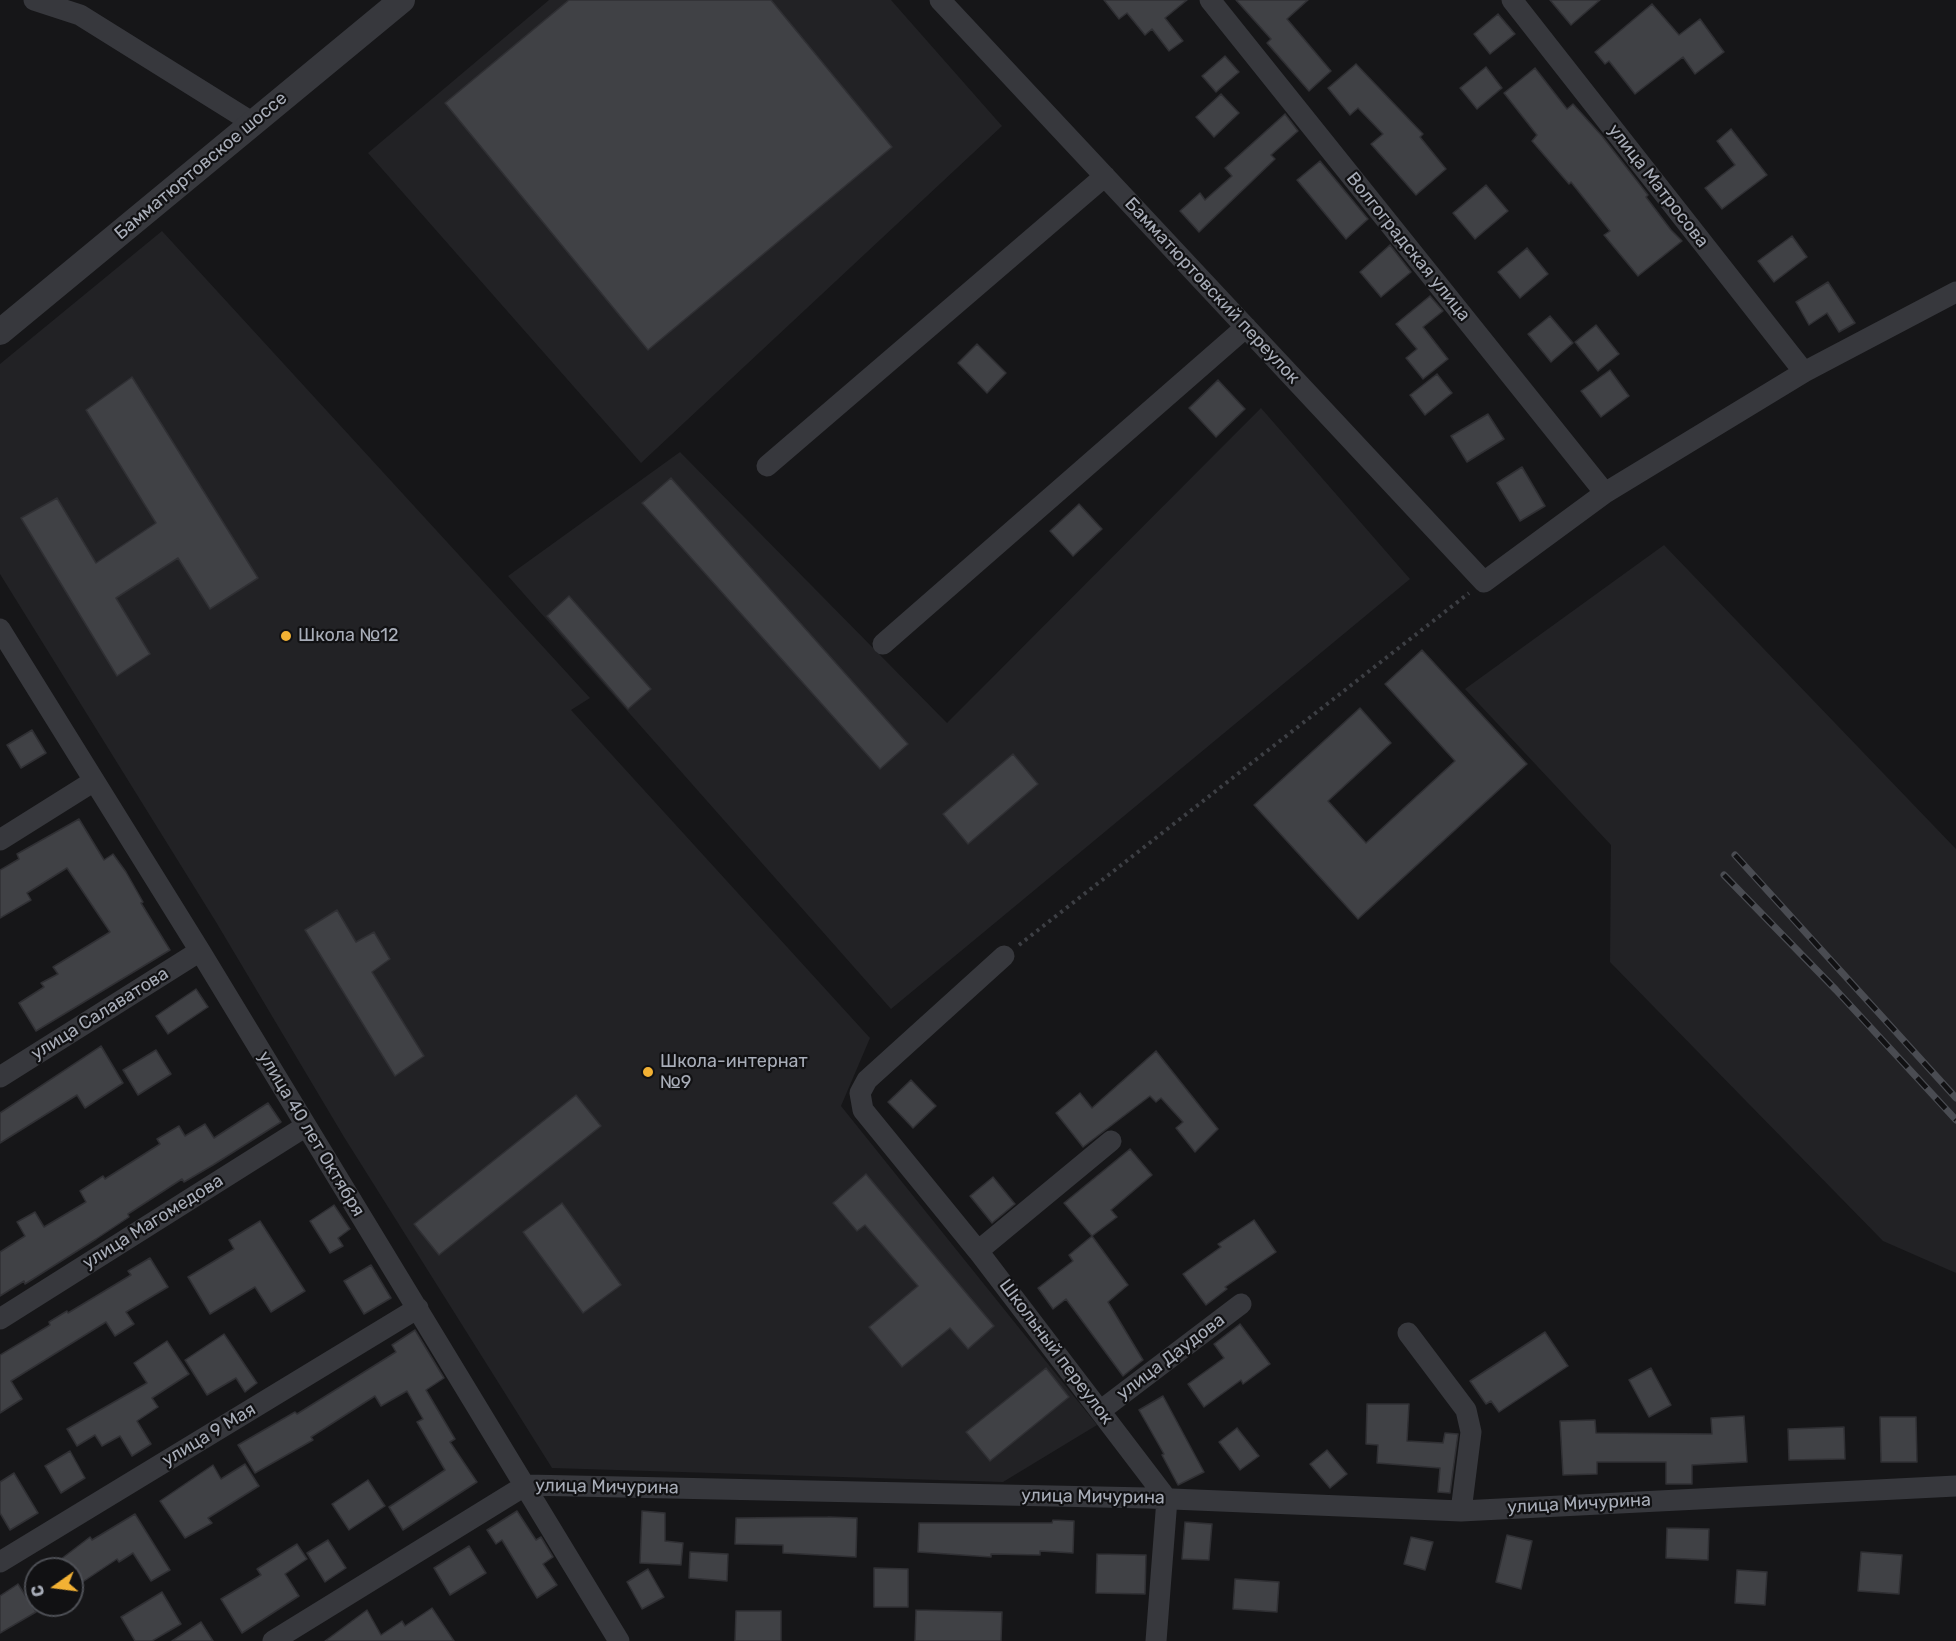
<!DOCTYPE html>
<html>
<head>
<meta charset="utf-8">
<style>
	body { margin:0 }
	#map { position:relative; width:1956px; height:1641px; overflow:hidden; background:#161618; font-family:Rubik,sans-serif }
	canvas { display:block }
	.north { position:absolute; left:24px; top:1557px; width:60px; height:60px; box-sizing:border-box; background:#111113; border:2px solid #4d4f55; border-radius:50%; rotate:256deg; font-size:16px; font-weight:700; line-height:24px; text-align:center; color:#a8adb8 }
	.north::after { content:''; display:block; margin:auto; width:21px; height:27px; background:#f2b134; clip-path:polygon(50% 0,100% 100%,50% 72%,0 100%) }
</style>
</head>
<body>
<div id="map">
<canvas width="1956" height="1641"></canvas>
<div class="north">С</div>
</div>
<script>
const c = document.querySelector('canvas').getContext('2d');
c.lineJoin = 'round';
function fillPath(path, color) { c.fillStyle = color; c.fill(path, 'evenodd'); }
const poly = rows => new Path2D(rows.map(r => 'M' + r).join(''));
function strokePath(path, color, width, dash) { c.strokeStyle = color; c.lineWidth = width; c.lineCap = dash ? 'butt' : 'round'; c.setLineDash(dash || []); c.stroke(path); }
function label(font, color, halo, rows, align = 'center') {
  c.font = font + ' Rubik,sans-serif'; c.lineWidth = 4.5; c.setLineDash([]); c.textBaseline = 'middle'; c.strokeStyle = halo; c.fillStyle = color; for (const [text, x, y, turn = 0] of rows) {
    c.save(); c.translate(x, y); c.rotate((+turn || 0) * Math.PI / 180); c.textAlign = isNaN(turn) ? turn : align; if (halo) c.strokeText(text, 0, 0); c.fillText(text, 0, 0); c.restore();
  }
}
fillPath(poly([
	[549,0,891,0,1002,126,641,463,368,153],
	[162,231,590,698,571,710,870,1038,841,1106,1097,1425,1003,1482,552,1468,344,1137,216,922,0,574,0,364],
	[1261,408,1410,579,891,1009,508,576,680,452,947,723],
	[1664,545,1956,849,1956,1273,1883,1241,1610,962,1611,845,1465,689]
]), '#222225');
const building = poly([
	[569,0,771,0,892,147,648,350,445,103,569,0],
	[1104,0,1187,0,1165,18,1183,41,1169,51,1152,29,1145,35,1127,13,1119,19,1104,0],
	[1236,0,1308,0,1287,19,1331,71,1309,91,1267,43,1271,39,1236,0],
	[1550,0,1600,0,1571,25,1550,0],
	[1652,4,1679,35,1700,19,1724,52,1695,74,1683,57,1635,94,1609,61,1605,64,1595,52,1652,4],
	[1498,14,1515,34,1490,54,1474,34,1498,14],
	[1225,56,1239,72,1216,92,1202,76,1225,56],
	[1356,64,1423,134,1420,137,1446,169,1416,195,1371,144,1383,134,1358,108,1350,115,1328,88,1356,64],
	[1486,67,1502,88,1477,109,1460,88,1486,67],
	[1535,68,1567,109,1573,104,1602,136,1648,195,1646,197,1671,230,1682,241,1638,276,1604,235,1610,231,1571,182,1569,184,1532,141,1537,135,1504,93,1535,68],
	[1221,94,1239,113,1214,137,1196,117,1221,94],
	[1285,114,1298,131,1271,155,1275,159,1199,232,1180,211,1200,193,1205,200,1232,176,1225,168,1285,114],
	[1731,129,1767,175,1722,209,1705,188,1735,165,1717,141,1731,129],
	[1320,161,1368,219,1346,239,1297,180,1320,161],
	[1486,185,1508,211,1475,239,1453,213,1486,185],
	[1792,236,1807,257,1774,282,1758,261,1792,236],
	[1390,245,1411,272,1381,297,1360,272,1390,245],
	[1527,248,1548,274,1520,298,1498,272,1527,248],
	[1828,282,1855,323,1839,332,1827,313,1809,325,1796,302,1828,282],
	[1430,296,1443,311,1423,327,1448,359,1423,379,1406,358,1417,349,1396,324,1430,296],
	[1550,316,1573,343,1551,362,1528,334,1550,316],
	[1596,325,1619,354,1598,371,1575,342,1596,325],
	[977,344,1006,373,987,393,958,363,977,344],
	[1610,370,1629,396,1601,417,1581,391,1610,370],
	[1437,374,1452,393,1425,415,1410,395,1437,374],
	[132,377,258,578,210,609,178,558,116,598,150,654,117,676,21,518,57,498,96,563,156,523,86,410,132,377],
	[1218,380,1245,409,1216,437,1189,408,1218,380],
	[1488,414,1504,439,1467,462,1451,436,1488,414],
	[1522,467,1545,506,1520,521,1497,483,1522,467],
	[671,478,908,744,880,769,642,503,671,478],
	[1079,504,1102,529,1073,556,1050,531,1079,504],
	[569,596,651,689,628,709,547,616,569,596],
	[1422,650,1527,764,1358,919,1254,805,1360,708,1391,743,1328,801,1366,843,1455,761,1385,684,1422,650],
	[32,730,46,753,21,768,7,745,32,730],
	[1013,754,1038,784,968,844,943,814,1013,754],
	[79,819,104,860,113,854,126,872,143,902,141,903,170,950,36,1031,19,1003,44,987,41,983,58,974,53,967,110,932,67,868,27,893,31,900,0,918,0,870,19,859,17,854,79,819],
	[337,910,356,942,374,932,390,959,372,972,424,1056,395,1076,305,930,337,910],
	[196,989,208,1007,168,1034,156,1016,196,989],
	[101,1046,123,1083,85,1108,77,1095,0,1143,0,1113,101,1046],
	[156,1050,171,1074,138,1095,123,1070,156,1050],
	[1156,1051,1218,1129,1195,1152,1176,1128,1183,1122,1161,1098,1156,1102,1150,1096,1083,1147,1056,1113,1080,1093,1092,1108,1156,1051],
	[911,1080,936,1106,913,1128,888,1102,911,1080],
	[576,1095,601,1126,439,1255,414,1224,576,1095],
	[268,1103,281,1122,213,1165,184,1182,182,1179,128,1214,129,1217,96,1239,25,1284,24,1281,0,1296,0,1252,25,1236,17,1222,35,1212,44,1227,86,1202,80,1191,103,1176,105,1179,160,1144,157,1139,179,1126,185,1136,205,1124,214,1138,268,1103],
	[1130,1149,1152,1175,1111,1210,1117,1217,1092,1236,1128,1285,1108,1302,1143,1360,1123,1376,1066,1299,1053,1309,1038,1288,1073,1261,1069,1255,1092,1236,1064,1203,1130,1149],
	[866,1174,994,1326,968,1349,950,1328,902,1367,869,1327,918,1286,865,1225,857,1231,833,1203,866,1174],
	[993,1177,1015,1204,992,1223,970,1196,993,1177],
	[562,1203,621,1285,583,1313,523,1232,562,1203],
	[334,1205,350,1229,338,1238,343,1246,330,1253,310,1221,334,1205],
	[1254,1220,1276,1252,1225,1287,1227,1289,1206,1305,1183,1274,1221,1247,1218,1244,1254,1220],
	[260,1221,305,1291,271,1312,255,1287,210,1314,188,1277,234,1249,229,1240,260,1221],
	[150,1258,168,1287,126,1312,134,1324,115,1336,106,1322,11,1381,22,1399,0,1413,0,1355,50,1325,49,1322,67,1311,68,1313,131,1275,128,1271,150,1258],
	[371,1265,391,1298,364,1314,344,1281,371,1265],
	[1240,1324,1270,1364,1243,1384,1241,1380,1204,1407,1188,1384,1224,1358,1214,1344,1240,1324],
	[415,1330,444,1378,426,1390,455,1439,450,1442,477,1482,403,1530,389,1507,445,1470,417,1422,423,1419,407,1391,381,1406,375,1396,311,1437,313,1440,255,1473,238,1445,295,1412,297,1414,396,1352,392,1345,415,1330],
	[1545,1332,1568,1366,1499,1412,1491,1401,1486,1404,1470,1381,1545,1332],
	[224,1334,257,1383,245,1392,236,1378,207,1395,185,1360,224,1334],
	[167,1341,189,1374,152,1398,158,1407,137,1421,151,1444,132,1456,120,1436,102,1446,95,1435,77,1446,67,1429,147,1383,134,1363,167,1341],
	[1046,1368,1069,1397,990,1461,966,1432,1046,1368],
	[1651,1368,1671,1405,1649,1417,1629,1380,1651,1368],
	[1163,1396,1204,1472,1178,1485,1162,1455,1164,1454,1139,1410,1163,1396],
	[1367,1404,1409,1404,1407,1441,1443,1443,1445,1433,1458,1434,1450,1493,1438,1492,1440,1468,1377,1463,1378,1445,1366,1444,1367,1404],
	[1744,1416,1747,1462,1692,1465,1692,1484,1666,1484,1666,1462,1597,1462,1597,1474,1563,1475,1560,1421,1595,1420,1596,1433,1712,1434,1711,1418,1744,1416],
	[1880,1417,1916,1417,1917,1462,1881,1462,1880,1417],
	[1844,1427,1845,1459,1789,1460,1788,1429,1844,1427],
	[1237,1428,1259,1456,1240,1470,1219,1442,1237,1428],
	[1327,1450,1347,1474,1330,1488,1310,1464,1327,1450],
	[70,1451,85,1478,61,1493,45,1466,70,1451],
	[245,1464,259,1486,208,1518,212,1523,185,1538,160,1501,213,1465,221,1479,245,1464],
	[14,1473,38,1513,10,1530,0,1513,0,1482,14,1473],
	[368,1480,385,1506,349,1530,332,1504,368,1480],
	[517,1511,536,1540,541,1537,553,1557,543,1564,557,1585,537,1598,502,1540,496,1544,487,1530,517,1511],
	[642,1511,665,1513,665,1541,683,1543,681,1565,640,1563,642,1511],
	[135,1514,170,1570,151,1581,133,1553,119,1562,117,1559,72,1589,72,1569,48,1569,90,1537,92,1540,135,1514],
	[828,1517,857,1518,856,1557,783,1553,783,1545,735,1544,736,1518,828,1517],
	[1053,1520,1074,1521,1073,1553,1040,1551,1040,1555,991,1554,991,1557,918,1552,919,1523,1052,1523,1053,1520],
	[1185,1522,1212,1524,1209,1560,1182,1559,1185,1522],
	[1667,1528,1709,1529,1708,1560,1666,1558,1667,1528],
	[1507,1535,1532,1541,1521,1589,1496,1582,1507,1535],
	[1411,1537,1433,1542,1425,1570,1404,1564,1411,1537],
	[328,1540,346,1568,325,1582,307,1553,328,1540],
	[297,1544,307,1559,285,1574,299,1596,242,1633,221,1599,261,1575,257,1569,297,1544],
	[469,1546,486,1573,450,1595,434,1568,469,1546],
	[690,1552,728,1554,727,1581,689,1578,690,1552],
	[1861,1552,1902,1555,1899,1594,1858,1591,1861,1552],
	[1097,1554,1146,1555,1145,1594,1096,1593,1097,1554],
	[874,1568,908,1569,908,1607,874,1607,874,1568],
	[648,1569,664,1597,642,1609,627,1582,648,1569],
	[1737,1570,1767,1572,1765,1605,1735,1603,1737,1570],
	[1235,1579,1279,1582,1277,1612,1233,1609,1235,1579],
	[18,1584,36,1612,0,1633,0,1596,18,1584],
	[162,1592,181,1624,152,1641,135,1641,121,1617,162,1592],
	[432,1608,454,1641,325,1641,367,1610,381,1635,402,1621,405,1626,432,1608],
	[916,1610,1002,1612,1001,1641,915,1641,916,1610],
	[736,1611,781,1611,781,1641,735,1641,736,1611],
	[201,1622,213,1641,172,1641,201,1622]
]);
fillPath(building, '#404145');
strokePath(building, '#303034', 1.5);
strokePath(poly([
	[1019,945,1469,593]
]), '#3d3f44', 4, [3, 4.5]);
strokePath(poly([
	[34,0,80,15,253,123],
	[940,0,1484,582,1605,493,1804,372,1956,292],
	[1210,0,1605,493],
	[1512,0,1804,372],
	[767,466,1105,176],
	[0,629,200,951,619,1641],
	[883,644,1246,327],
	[0,840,94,781],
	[1004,956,867,1080,860,1093,863,1110,978,1251,1167,1499,1156,1641],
	[0,1077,200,951],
	[978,1251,1111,1141],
	[0,1319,306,1126],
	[1408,1333,1466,1410,1471,1432,1461,1511],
	[1100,1411,1241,1304],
	[0,1562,418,1308],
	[273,1641,526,1485,1148,1498,1461,1511,1956,1486]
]), '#37383d', 21);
strokePath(poly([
	[0,332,402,0]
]), '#37383d', 26);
const rail = poly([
	[1735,855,1956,1098],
	[1724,875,1836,990,1956,1120]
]);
strokePath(rail, '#4a4c52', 7);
strokePath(rail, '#111113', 4.5, [14]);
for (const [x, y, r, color] of [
	[286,636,6,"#f2b134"],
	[648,1072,6,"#f2b134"]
]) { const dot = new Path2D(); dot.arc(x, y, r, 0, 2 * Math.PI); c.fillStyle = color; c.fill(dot); strokePath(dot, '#111113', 2); }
label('18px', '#a8adb8', '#111113', [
	["Бамматюртовское шоссе",201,166,-40],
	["улица Матросова",1658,186,52],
	["Волгоградская улица",1408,247,51],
	["Бамматюртовский переулок",1212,291,47],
	["улица Салаватова",100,1014,-32],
	["улица 40 лет Октября",311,1134,59],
	["улица Магомедова",153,1222,-32],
	["Школьный переулок",1056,1352,53],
	["улица Даудова",1171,1357,-37],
	["улица 9 Мая",209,1435,-31],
	["улица Мичурина",607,1487,1],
	["улица Мичурина",1093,1497,1],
	["улица Мичурина",1579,1504,-3]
]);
label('18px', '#a8adb8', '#111113', [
	["Школа №12",298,636],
	["Школа-интернат",660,1062],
	["№9",660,1083]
], 'left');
</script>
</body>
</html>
